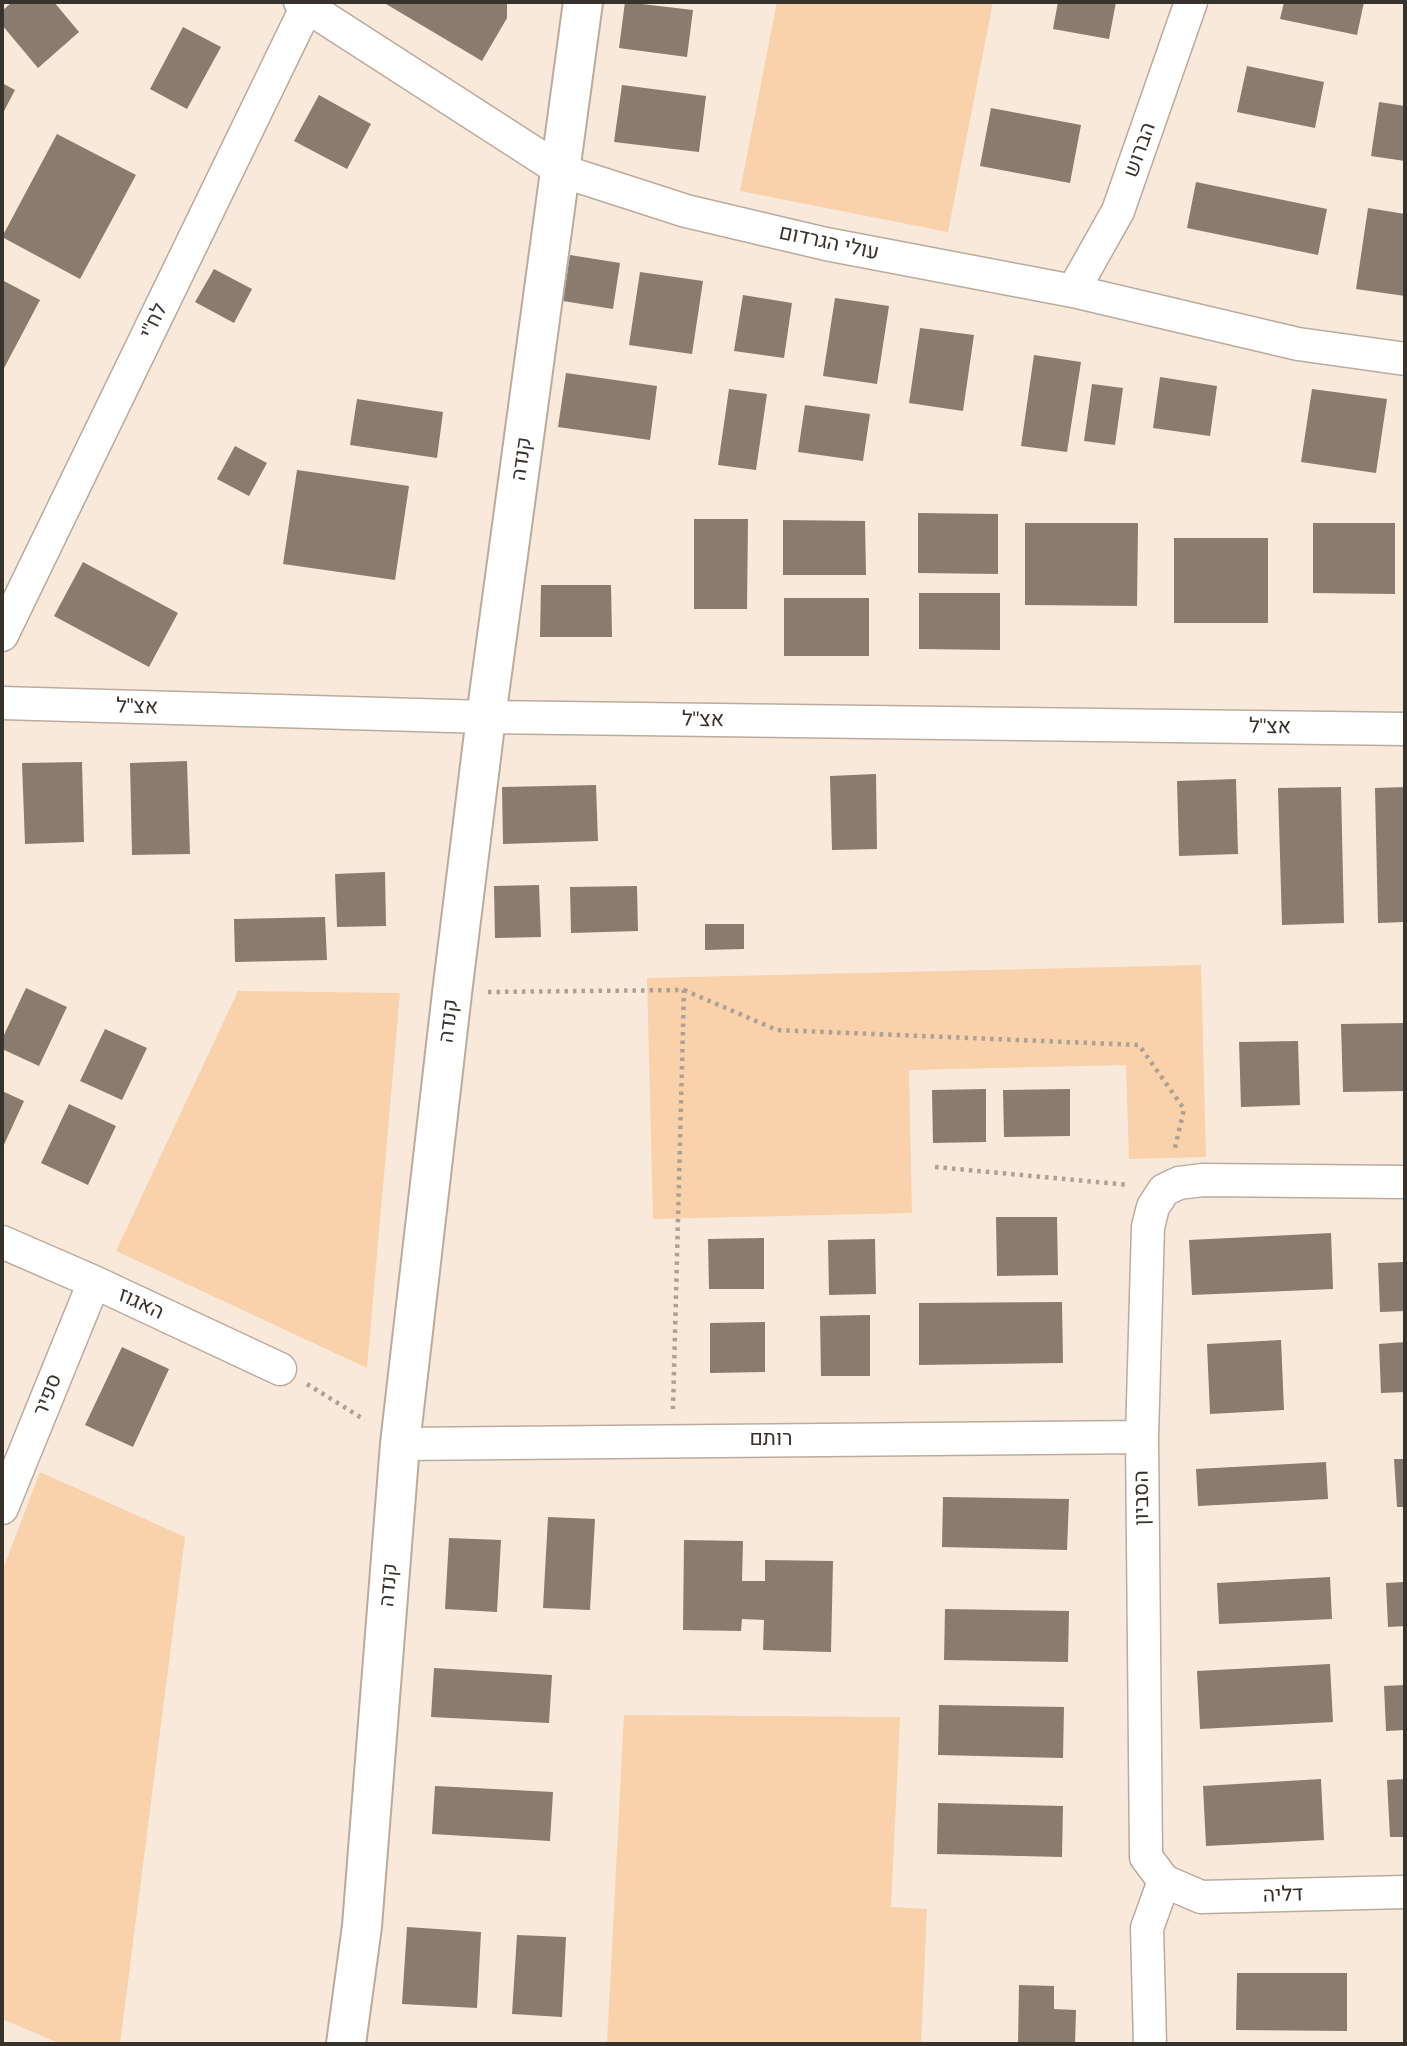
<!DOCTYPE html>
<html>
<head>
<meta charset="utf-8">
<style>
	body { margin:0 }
	#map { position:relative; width:1407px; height:2046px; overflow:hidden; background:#f9e9da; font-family:Karla,sans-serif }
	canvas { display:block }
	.frame { position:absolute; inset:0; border:4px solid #38322c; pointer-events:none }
</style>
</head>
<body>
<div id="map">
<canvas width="1407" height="2046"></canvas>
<div class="frame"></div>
</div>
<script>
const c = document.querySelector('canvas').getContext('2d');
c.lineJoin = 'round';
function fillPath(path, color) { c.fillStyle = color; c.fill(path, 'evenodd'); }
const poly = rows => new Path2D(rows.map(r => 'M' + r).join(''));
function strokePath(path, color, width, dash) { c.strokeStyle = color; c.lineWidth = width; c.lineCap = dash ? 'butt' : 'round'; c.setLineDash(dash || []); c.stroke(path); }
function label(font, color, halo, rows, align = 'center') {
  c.font = font + ' Karla,Heebo,sans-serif'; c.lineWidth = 5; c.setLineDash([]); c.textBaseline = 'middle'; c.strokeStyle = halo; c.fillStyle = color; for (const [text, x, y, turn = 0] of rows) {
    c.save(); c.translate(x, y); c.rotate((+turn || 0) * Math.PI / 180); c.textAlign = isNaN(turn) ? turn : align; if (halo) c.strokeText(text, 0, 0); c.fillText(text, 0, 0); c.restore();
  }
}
fillPath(poly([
	[777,2,993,2,948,232,740,191],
	[1201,965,1206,1157,1129,1159,1126,1065,909,1070,912,1213,653,1219,647,978],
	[238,991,400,993,367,1368,116,1251],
	[40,1472,185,1537,120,2044,61,2044,2,2019,2,1572],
	[624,1715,900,1717,891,1907,927,1909,921,2044,607,2044]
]), '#f9d1ab');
fillPath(poly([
	[12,2,54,2,79,32,38,68,2,25,2,11],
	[387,2,507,2,507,18,482,61,386,4],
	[625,2,693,10,687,57,619,48],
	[1058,2,1116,2,1109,39,1053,29],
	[1284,2,1364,2,1357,35,1280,19],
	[183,27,221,47,187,109,150,89],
	[1247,66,1324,82,1315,128,1237,112],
	[2,83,15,90,2,115],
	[622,85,706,96,699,152,614,142],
	[319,95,371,124,347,169,294,141],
	[1379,102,1405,106,1405,161,1371,156],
	[991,108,1081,125,1070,183,980,166],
	[57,134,136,175,80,279,2,237],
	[1196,182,1327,209,1318,255,1187,228],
	[1368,208,1405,214,1405,296,1356,289],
	[570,255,620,263,613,309,563,301],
	[214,269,252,289,234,323,195,302],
	[640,272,703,281,692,354,629,345],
	[2,280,40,300,2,372],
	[743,295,792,303,784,358,734,351],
	[835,298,889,306,877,384,823,376],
	[920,328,974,335,963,411,909,403],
	[1034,355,1081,362,1067,452,1021,446],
	[566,373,657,386,650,440,558,427],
	[1160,377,1217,386,1210,436,1153,428],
	[1092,384,1123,388,1115,445,1084,441],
	[729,389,767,394,756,470,718,465],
	[1312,389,1387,399,1376,473,1301,462],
	[357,399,443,412,437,458,350,445],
	[805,405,870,414,863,461,798,452],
	[235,446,267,463,249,496,217,479],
	[297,470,409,486,395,580,283,564],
	[918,513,998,514,998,574,918,573],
	[694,519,748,519,747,609,694,609],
	[783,520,865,521,866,575,783,575],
	[1025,523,1138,523,1137,606,1025,605],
	[1313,523,1395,523,1395,594,1313,593],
	[1174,538,1268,538,1268,623,1174,623],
	[83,562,178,613,149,667,54,616],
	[541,585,611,585,612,637,540,637],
	[919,593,1000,593,1000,650,919,649],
	[784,598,869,598,869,656,784,656],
	[187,761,190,854,132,855,130,763],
	[82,762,84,842,25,844,22,763],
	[876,774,877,849,832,850,830,776],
	[1236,779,1238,854,1179,856,1177,781],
	[596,785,598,841,503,844,502,787],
	[1341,787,1344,923,1282,925,1278,788],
	[1405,787,1405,922,1378,923,1375,788],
	[385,872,386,926,337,927,335,874],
	[539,885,541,937,495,938,494,886],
	[637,886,638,931,571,933,570,887],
	[325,917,327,960,235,962,234,919],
	[705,924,744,924,744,949,705,950],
	[26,988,67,1007,39,1066,2,1049,2,1039],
	[1405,1023,1405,1091,1343,1092,1341,1024],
	[105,1029,147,1048,122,1100,80,1081],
	[1298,1041,1300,1105,1241,1107,1239,1042],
	[986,1089,986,1142,933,1143,932,1090],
	[1070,1089,1070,1136,1004,1137,1003,1090],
	[2,1091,24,1101,2,1149],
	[69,1104,116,1126,88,1185,41,1163],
	[996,1217,1057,1217,1058,1275,997,1276],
	[1331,1233,1333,1289,1192,1295,1189,1240],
	[764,1238,764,1289,709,1289,708,1239],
	[875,1239,876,1294,829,1295,828,1240],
	[1405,1262,1405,1311,1380,1312,1378,1263],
	[1062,1302,1063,1363,919,1365,919,1303],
	[870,1315,870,1376,821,1376,820,1316],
	[765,1322,765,1372,710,1373,710,1323],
	[1281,1340,1284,1410,1210,1414,1207,1344],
	[1405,1342,1405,1392,1381,1393,1379,1344],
	[122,1347,169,1369,133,1447,85,1425],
	[1394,1459,1405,1459,1405,1507,1397,1507],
	[1326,1462,1328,1499,1198,1506,1196,1469],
	[943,1497,1069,1499,1067,1550,942,1547],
	[548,1517,595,1519,590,1610,543,1608],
	[449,1538,501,1540,497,1612,445,1609],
	[684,1540,743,1541,742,1581,765,1581,765,1560,833,1561,831,1652,763,1650,764,1620,742,1619,741,1631,683,1630],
	[1330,1577,1332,1619,1219,1624,1217,1583],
	[1405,1582,1405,1626,1388,1627,1386,1583],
	[945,1609,1069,1611,1068,1662,944,1660],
	[1330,1664,1333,1722,1200,1729,1197,1671],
	[434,1668,552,1675,549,1723,431,1717],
	[1405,1685,1405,1730,1386,1731,1384,1686],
	[939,1705,1064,1707,1063,1758,938,1755],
	[1321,1779,1324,1840,1206,1846,1203,1786],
	[1405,1779,1405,1837,1390,1837,1387,1780],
	[435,1786,553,1792,550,1841,432,1834],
	[938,1803,1063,1806,1062,1857,937,1854],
	[407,1927,481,1932,477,2008,402,2004],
	[517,1935,566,1937,562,2017,512,2014],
	[1237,1973,1347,1973,1347,2031,1236,2030],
	[1019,1985,1054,1986,1054,2009,1076,2010,1075,2044,1018,2044]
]), '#897b6e');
const street = poly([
	[300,2,562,171,686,211,826,244,1073,291,1298,344,1405,359],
	[1073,291,1118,211,1191,2],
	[2,635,307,6],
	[2,703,486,717,1405,729],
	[1405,1182,1203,1180,1179,1183,1164,1190,1153,1207,1148,1227,1142,1437,1146,1857,1164,1881,1201,1897,1405,1892],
	[2,1242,94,1282,280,1369],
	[400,1444,1142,1437],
	[2,1508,94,1282],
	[1150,2044,1147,1928,1164,1881]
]);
const secondary = poly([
	[346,2044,362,1926,400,1444,452,993,486,717,583,2]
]);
strokePath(street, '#baab9d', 35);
strokePath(secondary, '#baab9d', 42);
strokePath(poly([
	[684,990,777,1030,1139,1045,1184,1109,1174,1152],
	[488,992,684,990,673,1409],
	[935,1167,1129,1185],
	[307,1384,365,1420]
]), '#ada196', 4.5, [3.5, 5]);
strokePath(street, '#fff', 32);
strokePath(secondary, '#fff', 38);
label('21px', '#38322c', '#fff', [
	["הברוש",1140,150,-70],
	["עולי הגרדום",829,243,12],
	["לח\"י",154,321,-64],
	["קנדה",522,459,-82],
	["אצ\"ל",137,707,2],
	["אצ\"ל",703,720,1],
	["אצ\"ל",1270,727,1],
	["קנדה",449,1021,-83],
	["האגוז",141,1304,25],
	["ספיר",48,1395,-68],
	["רותם",771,1439],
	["הסביון",1142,1498,-91],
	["קנדה",389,1585,-85],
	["דליה",1283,1895,-2]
]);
</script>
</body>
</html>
